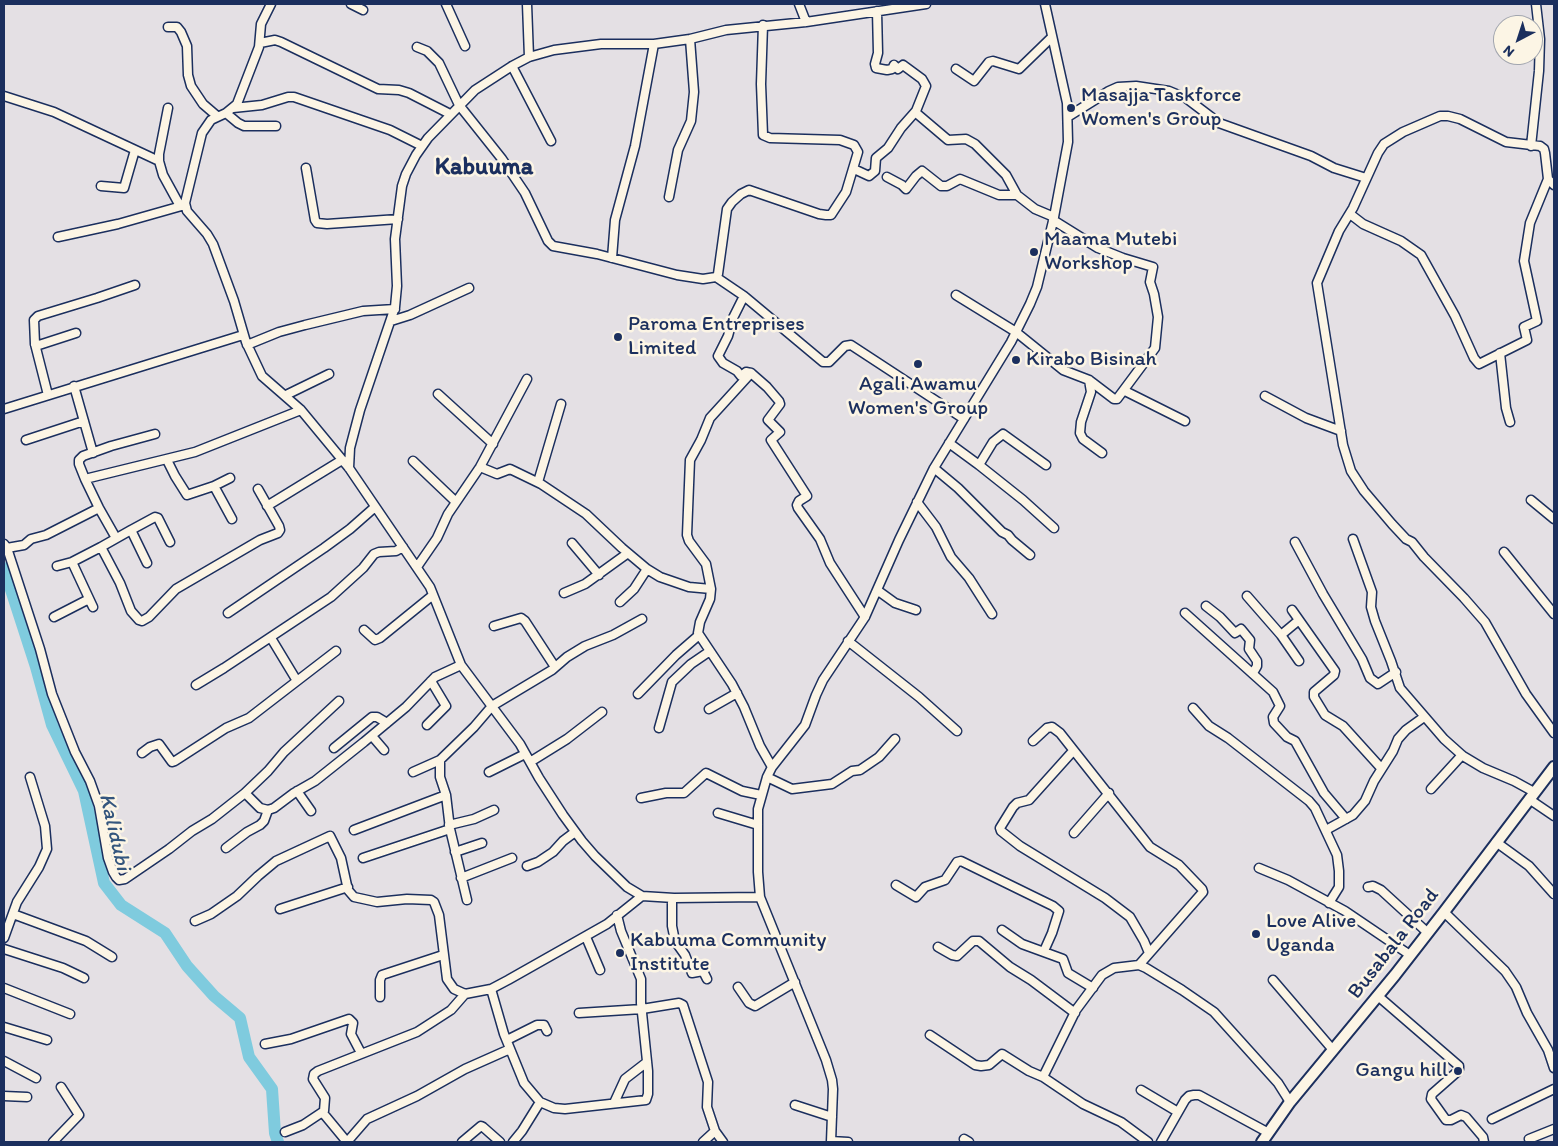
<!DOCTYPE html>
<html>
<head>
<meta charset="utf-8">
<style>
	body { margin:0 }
	#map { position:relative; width:1558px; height:1146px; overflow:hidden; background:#e4e0e4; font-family:Itim,sans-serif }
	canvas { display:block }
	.frame { position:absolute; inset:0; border:5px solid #1b2f5e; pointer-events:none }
	.north { position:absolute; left:1493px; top:15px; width:50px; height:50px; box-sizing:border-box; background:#fcf5e5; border:1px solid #a2a6af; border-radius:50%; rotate:220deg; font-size:14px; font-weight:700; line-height:20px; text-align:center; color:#1b2f5e }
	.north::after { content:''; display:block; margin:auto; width:18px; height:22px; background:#1b2f5e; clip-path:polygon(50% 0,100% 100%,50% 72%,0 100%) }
</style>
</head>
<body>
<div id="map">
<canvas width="1558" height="1146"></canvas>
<div class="frame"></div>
<div class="north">N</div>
</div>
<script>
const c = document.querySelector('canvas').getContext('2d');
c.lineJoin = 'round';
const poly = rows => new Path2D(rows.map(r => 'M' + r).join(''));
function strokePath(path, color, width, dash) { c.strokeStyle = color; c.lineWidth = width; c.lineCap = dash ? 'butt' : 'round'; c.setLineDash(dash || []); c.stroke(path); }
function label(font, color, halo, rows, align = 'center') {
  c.font = font + ' Itim,sans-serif'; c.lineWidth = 5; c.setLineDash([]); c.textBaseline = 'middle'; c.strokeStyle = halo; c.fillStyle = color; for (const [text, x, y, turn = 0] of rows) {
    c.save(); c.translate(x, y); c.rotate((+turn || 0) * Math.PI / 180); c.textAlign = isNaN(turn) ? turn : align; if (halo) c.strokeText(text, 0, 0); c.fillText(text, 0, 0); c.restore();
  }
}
strokePath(poly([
	[4,568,36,667,52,725,84,791,104,883,121,905,165,933,187,966,214,996,240,1018,249,1057,272,1089,275,1133,278,1142]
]), '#7fcbde', 12);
const street = poly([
	[271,4,261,24,259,47,237,104,226,113,211,120,202,133,185,203,187,211,207,234,213,244,234,301,246,342,262,376,301,410,349,468,430,587,461,665,520,744,539,778,563,815,582,841,595,856,627,887,642,896,674,898,760,897],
	[351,4,363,10],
	[446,4,465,46],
	[527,4,529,57],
	[799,4,806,22],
	[168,27,177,27,181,32,187,46,188,75,191,86,203,104,217,116],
	[260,43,275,40,281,42,378,89,399,90,409,93,450,114],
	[417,47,427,51,439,63,459,105,502,159,525,193,548,241,553,246,597,254,677,275,703,279,716,277,744,296,823,362,829,362,845,346,851,345,964,419],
	[512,66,551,141],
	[956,69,974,81,989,62,993,61,1019,69,1052,37],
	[4,96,54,112,159,161],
	[168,108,159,154,159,161,163,175,180,206],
	[233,108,262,105,288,97,294,97,390,130,422,146],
	[915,112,948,140,966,139,975,144,1006,175,1017,195,1035,209,1054,217],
	[226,113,238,123,244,126,276,126],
	[1069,116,1109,91,1118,87,1136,86,1169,91,1186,98,1219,123,1311,156,1334,168,1366,178],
	[1531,146,1539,71,1540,39,1536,4],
	[306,168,315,220,317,223,327,224,398,219],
	[854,169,869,176,875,171,876,158,888,148,901,128,916,111,926,86,922,79,903,65,898,69,894,65,892,69,887,70,876,68,875,64,878,53,877,11],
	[887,177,902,185,906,189,916,176,922,171,941,186,947,186,960,179,999,195,1017,195],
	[1554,185,1548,179,1545,153,1544,149,1540,146,1506,142,1460,119,1448,116,1440,116,1403,132,1384,144,1378,153,1353,208,1339,231,1317,283,1343,445,1351,471,1364,491,1392,524,1406,539,1412,542,1424,557,1464,598,1485,622,1526,694,1554,733],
	[101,186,124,188,135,150],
	[669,197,678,150,691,121,694,92,690,39],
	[1350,214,1363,224,1401,241,1421,255,1455,316,1474,358,1479,364,1527,340,1524,327,1537,321,1524,261,1530,223,1548,179],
	[58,237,118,224,185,205],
	[612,258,615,220,635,146,654,44],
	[716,277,718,274,727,209,732,202,741,194,749,190,819,214,826,215,831,215,846,192,858,152,854,145,840,140,770,138,763,135,761,84,763,25],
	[956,295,1016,332,1063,370,1089,380,1114,399,1117,399,1155,348,1158,317,1154,294,1150,282,1153,267,1123,258,1098,248,1053,220],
	[744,296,733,318,728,336,718,356,723,363,737,371,741,376,746,372,751,373,710,418,701,440,690,460,687,535,689,541,706,564,711,589,710,599,700,622,698,633,732,684,744,707,760,746,772,767],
	[391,321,410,315,469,288],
	[35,344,39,345,76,333],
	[247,345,279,332,305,325,363,311,395,309],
	[1500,353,1506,408,1510,422],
	[751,373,767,387,779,401,780,404,768,420,780,432,771,440,807,496,799,501,797,505,798,508,820,539,830,563,865,617],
	[1089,380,1091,392,1081,422,1080,433,1083,439,1102,453],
	[74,386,93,453],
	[1125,391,1185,421],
	[438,394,493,444],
	[48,395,35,344,34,320,38,316,97,298,135,285],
	[286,395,329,374],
	[1265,396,1306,418,1341,431],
	[4,409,243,335],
	[26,440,84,421],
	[949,443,979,465,1023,500,1054,528],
	[167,460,175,476,187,495,214,486,230,478],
	[413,461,456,502],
	[979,465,993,442,1003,434,1046,465],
	[480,467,497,474,510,469,541,484,586,514,622,548,647,569,660,577,689,587,711,589],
	[349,468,350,448,360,410,395,307,397,286,395,239,402,186,406,174,416,155,428,138,475,90,512,66,529,57,554,50,601,44,654,44,690,39,726,30,806,22,926,4],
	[934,468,958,488,1002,532,1008,535,1012,540,1030,555],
	[85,479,195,452,301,410],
	[538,482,561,404],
	[214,486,232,519],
	[1531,500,1554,519],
	[917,502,936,527,951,557,969,578,992,614],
	[267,506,342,460],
	[131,530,155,517,158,518,170,542],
	[116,538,99,508,85,479,79,464,79,460,83,456,111,446,155,434],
	[1353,539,1372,592,1371,607,1375,621,1391,661,1400,688,1444,739,1463,756,1483,768,1514,781,1534,792],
	[1295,542,1323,594,1362,659,1370,678,1378,684,1396,672],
	[572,543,599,575],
	[4,544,7,548,40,649,52,694,75,752,90,781,99,806,108,858,113,872,116,877,119,880,125,879,169,849,192,831,212,819,245,793,268,771,284,752,339,701],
	[7,548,24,545,31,539,46,535,99,508],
	[1504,552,1554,614],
	[72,562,93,607],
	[147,563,131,530,101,547,120,583,131,611,139,620,142,621,149,617,176,589,260,540,278,533,280,530,279,526,258,489],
	[57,566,72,562,101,547],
	[417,567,437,538,448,514,480,467,527,379],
	[877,590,895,603,916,610],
	[564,593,585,584,628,553],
	[1247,596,1281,635,1299,661],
	[620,602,634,589,647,569],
	[1206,606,1220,617,1235,633,1241,629,1250,640,1249,649,1257,661,1257,666,1253,673],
	[1292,610,1335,671,1334,675,1314,692,1314,697,1325,715,1343,726,1381,768],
	[228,613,324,548,350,529,375,507],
	[1185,613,1273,692,1280,706,1273,717,1274,723,1287,737,1295,741,1324,793,1346,819],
	[54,617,89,599],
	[494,626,521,618,525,621,555,667],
	[364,630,375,640,380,638,433,595],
	[1281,635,1299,620],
	[848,641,919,697,957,731],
	[297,681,336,651],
	[196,685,224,668,331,597,363,568,374,554,379,552,396,551,403,547],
	[638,694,676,655,699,635],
	[1193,708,1209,726,1228,738,1309,801,1315,808,1337,855,1339,871,1339,887,1329,903],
	[709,709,737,693],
	[427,725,446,706,431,681],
	[659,728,672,682,691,664,710,651],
	[372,736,384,750],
	[1033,741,1047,728,1052,727,1060,733,1150,847,1179,865,1202,889,1203,892,1139,965],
	[334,748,372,717,377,717,387,723],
	[1073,751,1029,800,1017,803,1013,807,1000,828,1001,831,1020,846,1105,898,1130,917,1144,941,1149,953],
	[142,753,150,747,159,744,172,762,175,761,226,728,249,718,297,681,271,638],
	[530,762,567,739,602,712],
	[413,772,440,760],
	[489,772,525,754],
	[767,777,792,789,832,784,852,771,860,770,879,757,895,739],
	[1431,789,1462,755],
	[297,791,311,811],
	[245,793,260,808,268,810,274,808,294,793,315,781,364,742,406,707,435,677,461,665],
	[641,798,666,793,684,793,706,773,742,791,761,795],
	[1529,799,1554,816],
	[718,813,758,825],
	[449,825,474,819,494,810],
	[354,830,446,795],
	[1326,830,1353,815,1365,801,1374,781,1393,751,1398,739,1406,730,1424,717],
	[1074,833,1109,793],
	[1496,842,1529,866,1554,894],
	[226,848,247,832,260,825,264,821,268,810],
	[455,852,482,843],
	[363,858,450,829],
	[527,866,538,862,553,852,563,841,575,832],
	[1259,868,1288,880,1345,911,1410,955],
	[461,878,512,858],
	[896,885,916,897,925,887,945,880,957,862,961,861,1053,906,1059,911,1052,933,1044,951],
	[1368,887,1373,886,1381,890,1428,933],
	[672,898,672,926,675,941,685,955,692,973,703,971,707,979],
	[467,900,450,829,446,795,440,777,440,760,474,727,492,706,552,670,567,657,585,646,613,635,642,619],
	[280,909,348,887],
	[1444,912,1505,971,1516,987,1527,1013,1548,1050,1554,1068],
	[13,914,86,941,112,957],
	[195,921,211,914,237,896,258,876,276,861,330,836,341,858,348,890,354,897,377,902,407,899,431,900,434,902,439,915,447,979,454,989,465,994],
	[1002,930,1022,944,1063,959,1068,973,1093,988],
	[586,937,600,970],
	[4,938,17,902,39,867,47,849,45,826,30,777],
	[938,947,952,955,957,956,973,941,979,941,1010,967,1031,980,1075,1013],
	[4,949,63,968,84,978],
	[1273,980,1333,1050],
	[738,987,749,1003,755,1006,795,982],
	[4,988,70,1014],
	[491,989,504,1034,524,1083,540,1102,554,1108,565,1109,646,1100,648,1094,648,1071,641,1003,641,979,621,931,617,915],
	[1378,996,1459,1066,1459,1069,1457,1072,1432,1094,1431,1099,1446,1120,1451,1120,1461,1115,1466,1117,1483,1137,1484,1142],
	[380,997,380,980,382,975,443,955],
	[579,1013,642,1009,679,1003,683,1005,708,1082,707,1107,715,1131,723,1142],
	[4,1027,47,1040],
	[930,1035,975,1065,981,1066,989,1065,1002,1054,1029,1071,1043,1077,1083,1104,1121,1122,1148,1142],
	[507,1040,537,1025,544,1025,547,1031],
	[265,1044,291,1039,349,1019,353,1023,351,1034,361,1053],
	[4,1061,36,1078],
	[1043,1077,1076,1010,1102,975,1114,968,1139,965,1146,968,1182,990,1214,1012,1278,1083,1290,1102],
	[1141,1090,1178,1112],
	[4,1096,27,1097],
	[614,1103,625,1079,647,1062],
	[795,1105,832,1117],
	[323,1113,347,1142],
	[1492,1119,1554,1089],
	[285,1132,303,1125,324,1111,325,1098,313,1079,314,1074,318,1071,417,1032,451,1010,465,994,491,989,508,980,607,924,642,896],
	[964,1139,969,1142],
	[1529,1139,1554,1129],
	[831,1141,848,1142],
	[53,1142,79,1115,61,1087],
	[347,1142,367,1119,417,1096,465,1069,510,1049],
	[462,1142,481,1126,483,1127,500,1142],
	[513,1142,522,1131,540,1102],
	[703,1142,715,1131],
	[831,1142,833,1089,832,1080,826,1060,760,897,758,872,758,809,767,777,772,767,805,725,816,695,823,680,865,617,899,540,934,468,1011,342,1030,304,1037,287,1054,217,1068,142,1067,103,1045,4],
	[1161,1142,1185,1100,1189,1096,1194,1095,1199,1095,1267,1132]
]);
const secondary = poly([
	[1262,1142,1290,1102,1395,975,1444,912,1554,767]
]);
strokePath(street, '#1b2f5e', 11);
strokePath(secondary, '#1b2f5e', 14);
strokePath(street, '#fcf5e5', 8);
strokePath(secondary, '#fcf5e5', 10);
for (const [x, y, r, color] of [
	[1071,108,5,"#1b2f5e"],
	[1034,252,5,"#1b2f5e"],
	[618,337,5,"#1b2f5e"],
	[1016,360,5,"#1b2f5e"],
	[918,364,5,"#1b2f5e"],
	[1256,934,5,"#1b2f5e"],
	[620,953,5,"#1b2f5e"],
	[1458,1071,5,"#1b2f5e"]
]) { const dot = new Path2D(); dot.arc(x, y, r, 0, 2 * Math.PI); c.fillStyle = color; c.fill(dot); strokePath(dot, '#fcf5e5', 2); }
label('21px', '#1b2f5e', '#fcf5e5', [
	["Masajja Taskforce",1081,96],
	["Women's Group",1081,120],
	["Maama Mutebi",1044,240],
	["Workshop",1044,264],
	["Paroma Entreprises",628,325],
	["Limited",628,349],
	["Kirabo Bisinah",1026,360],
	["Agali Awamu",918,385,"center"],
	["Women's Group",918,409,"center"],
	["Love Alive",1266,922],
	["Uganda",1266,946],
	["Kabuuma Community",630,941],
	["Institute",630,965],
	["Gangu hill",1448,1071,"right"]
], 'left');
label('21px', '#1b2f5e', '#fcf5e5', [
	["Busabala Road",1394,944,-52]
]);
label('italic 22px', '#34567e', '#fcf5e5', [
	["Kalidubi",114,832,77]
]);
label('bold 24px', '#1b2f5e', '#fcf5e5', [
	["Kabuuma",484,168]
]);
</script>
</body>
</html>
